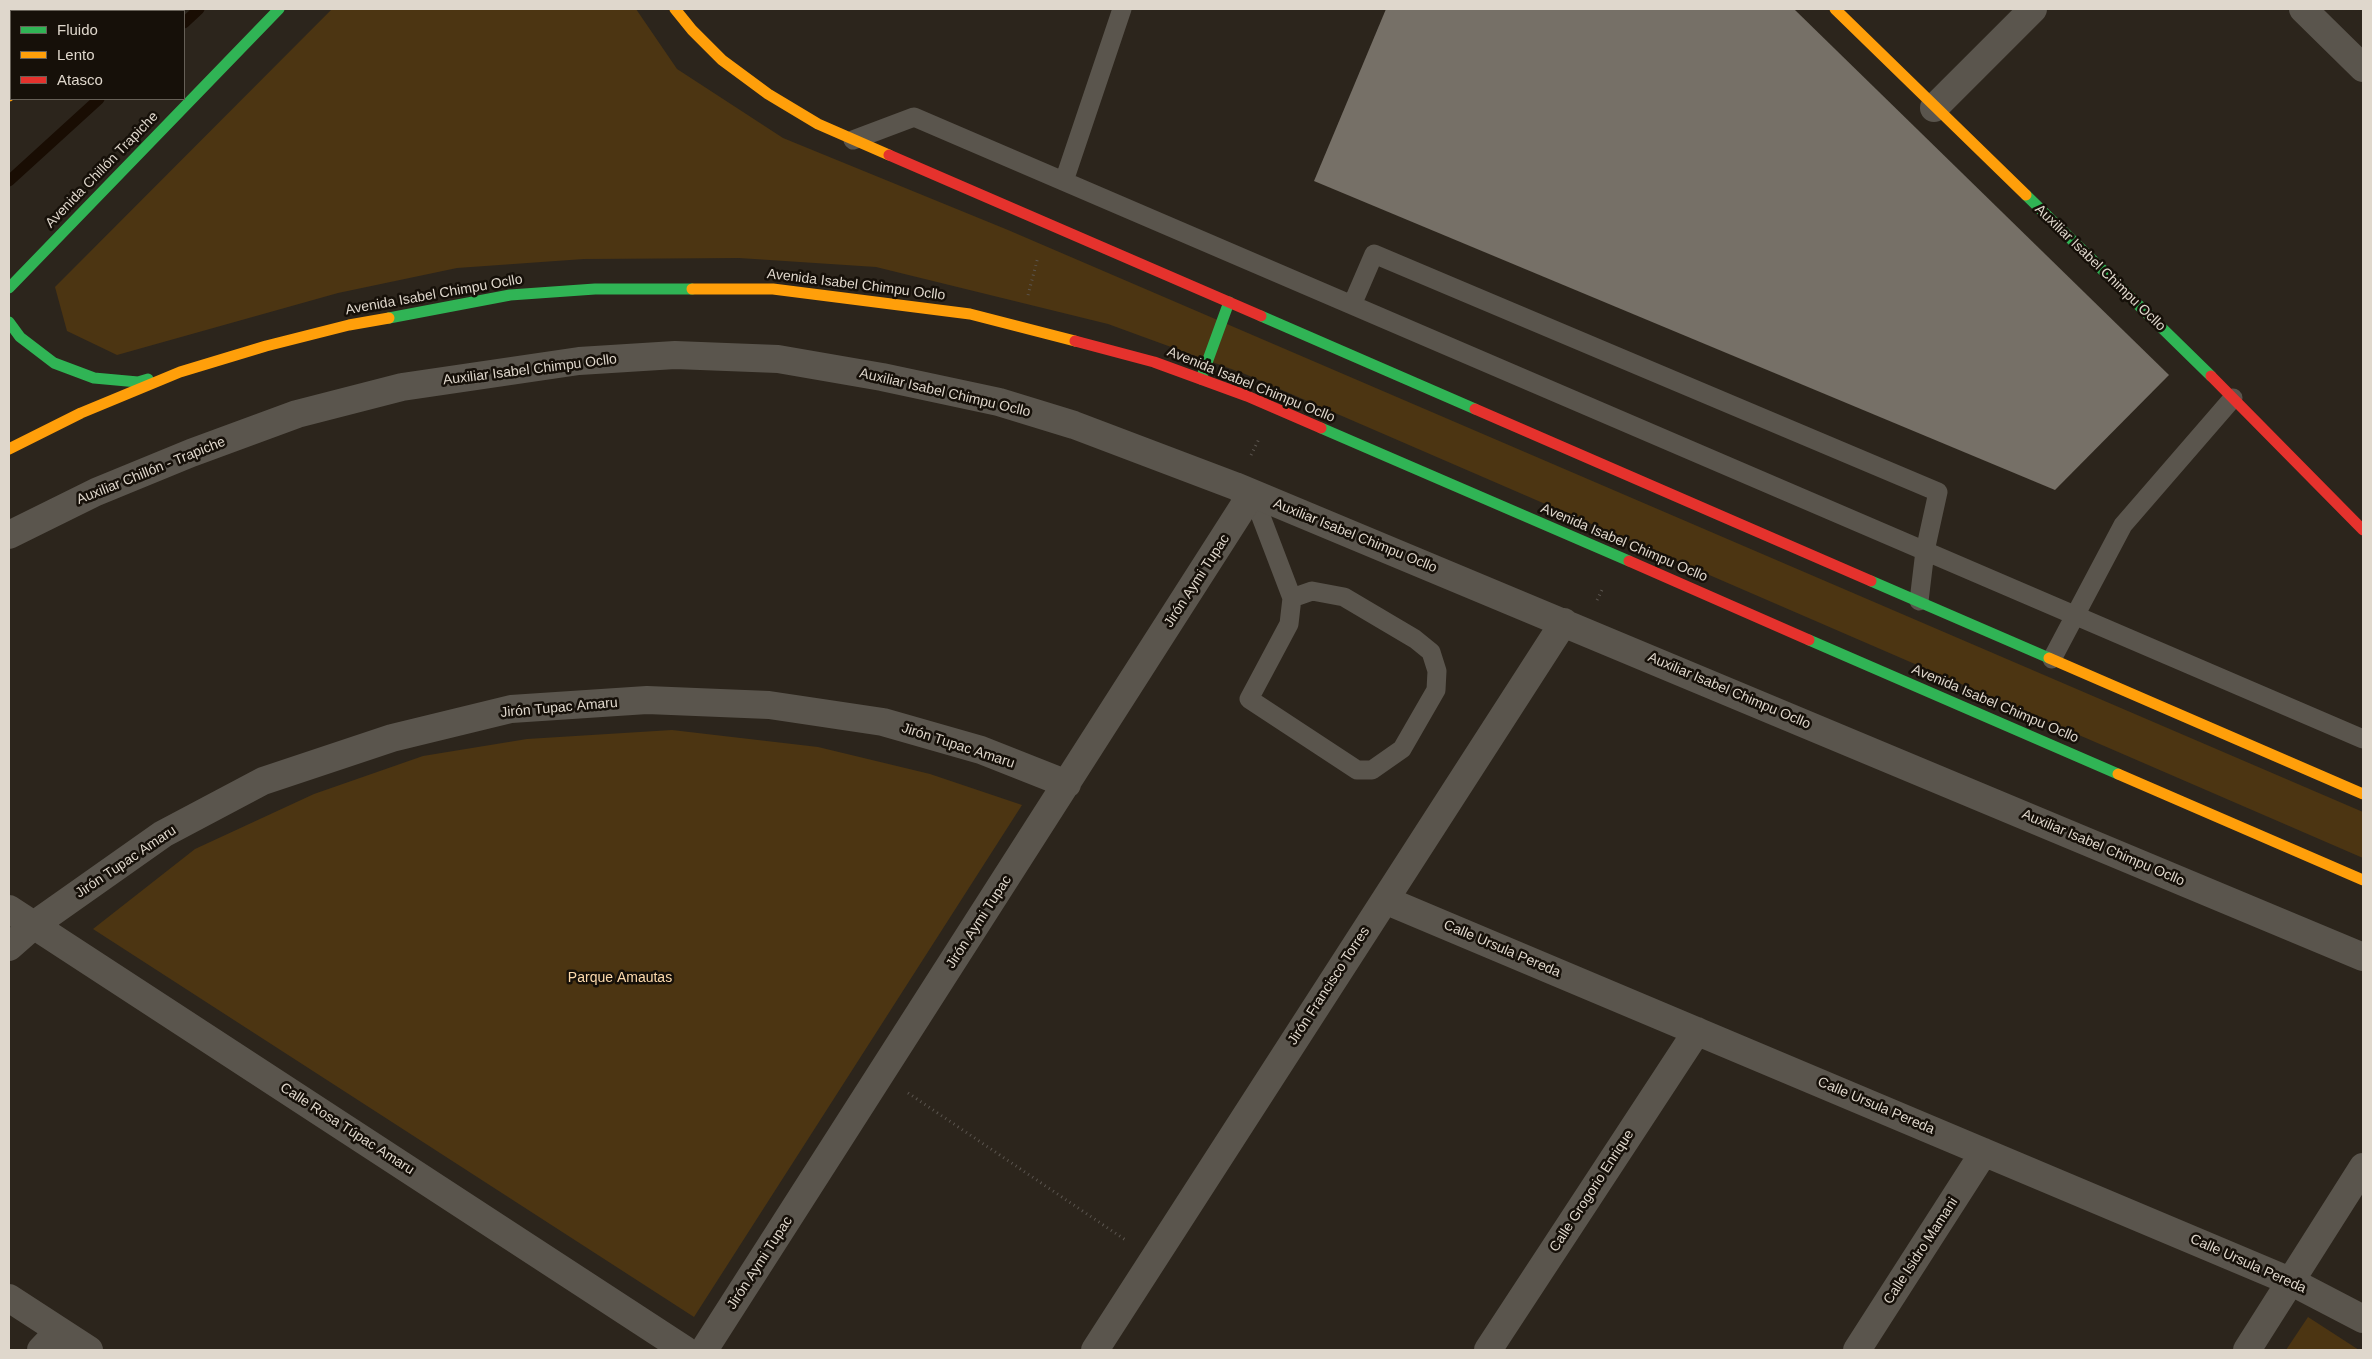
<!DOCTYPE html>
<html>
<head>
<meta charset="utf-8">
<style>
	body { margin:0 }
	#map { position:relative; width:2372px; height:1359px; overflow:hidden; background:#2c251c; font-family:Arial,sans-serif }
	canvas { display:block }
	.frame { position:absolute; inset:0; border:10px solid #dfd7cc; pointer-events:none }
	.legend { position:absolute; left:10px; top:10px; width:175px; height:90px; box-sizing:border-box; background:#161009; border:1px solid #666057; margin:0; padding:6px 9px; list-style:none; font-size:15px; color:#dfd7cc }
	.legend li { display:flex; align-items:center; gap:10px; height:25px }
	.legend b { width:25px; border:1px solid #666057 }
</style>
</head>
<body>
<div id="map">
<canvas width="2372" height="1359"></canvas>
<div class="frame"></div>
<ul class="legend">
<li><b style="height:6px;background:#30b455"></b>Fluido</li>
<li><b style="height:6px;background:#ff9f0a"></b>Lento</li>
<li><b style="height:6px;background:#e5322d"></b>Atasco</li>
</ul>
</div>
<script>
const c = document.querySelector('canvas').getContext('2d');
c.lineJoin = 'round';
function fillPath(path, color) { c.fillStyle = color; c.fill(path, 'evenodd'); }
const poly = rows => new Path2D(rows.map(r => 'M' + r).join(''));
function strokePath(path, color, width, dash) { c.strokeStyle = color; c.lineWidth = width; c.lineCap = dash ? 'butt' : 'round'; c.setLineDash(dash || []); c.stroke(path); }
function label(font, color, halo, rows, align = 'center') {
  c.font = font + ' Arial,sans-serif'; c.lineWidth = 5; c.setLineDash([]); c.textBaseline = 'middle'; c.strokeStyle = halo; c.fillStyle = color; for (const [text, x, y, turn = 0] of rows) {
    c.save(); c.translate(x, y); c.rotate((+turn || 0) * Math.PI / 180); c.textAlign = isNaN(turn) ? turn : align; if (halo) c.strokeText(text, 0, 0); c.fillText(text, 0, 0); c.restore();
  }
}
fillPath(poly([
	[332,9,636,9,677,69,783,138,1008,230,2363,812,2363,858,1245,374,1108,324,876,267,739,258,584,259,457,268,338,293,117,355,67,331,55,287],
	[672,730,818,747,930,774,1022,805,694,1317,93,929,195,849,314,794,423,756,527,739],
	[2308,1317,2359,1350,2286,1350]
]), '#4c3512');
strokePath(poly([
	[184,23,199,9],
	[9,181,99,99]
]), '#190d03', 11);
fillPath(poly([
	[1386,9,1794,9,2169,375,2055,490,1314,181]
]), '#767067');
strokePath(poly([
	[1028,295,1038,257],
	[1251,455,1259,439],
	[1597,600,1603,588],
	[908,1093,1127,1241]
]), '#5b554f', 3, [1, 4]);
strokePath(poly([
	[59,9,62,11],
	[853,140,914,117,2363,739],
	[1064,181,1122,9],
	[1352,305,1374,254,1938,492,1925,551,1919,601],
	[1252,493,1292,598,1289,624,1249,699,1357,770,1372,770,1402,749,1436,690,1437,671,1431,652,1415,639,1344,597,1312,591,1292,598],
	[2052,659,2123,525,2233,398]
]), '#5a554d', 19);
strokePath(poly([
	[2303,9,2363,68],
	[1934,108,2033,9],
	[9,535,96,492,191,453,297,414,402,387,579,361,675,355,778,359,882,377,999,402,1074,425,1235,486,2363,957],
	[1385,900,2292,1282,2363,1319],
	[9,909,685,1350],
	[9,947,34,925,163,834,263,781,392,738,511,709,647,700,769,705,883,722,981,750,1067,784],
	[9,1298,89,1350],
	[41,1350,59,1331],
	[704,1350,1252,493],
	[1095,1350,1564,622],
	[1488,1350,1697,1031],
	[1857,1350,1984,1152],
	[2247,1350,2363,1167]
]), '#5a554d', 28);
strokePath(poly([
	[2026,195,2211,376],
	[9,288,279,9],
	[1261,316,1475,409],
	[389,318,510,295,595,289,692,289],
	[9,322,20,337,54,363,94,378,138,382,148,379],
	[1201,379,1229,302],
	[1321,428,1629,561],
	[1871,581,2049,658],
	[1809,640,2118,774]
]), '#30b455', 11);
strokePath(poly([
	[675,9,692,30,722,60,768,94,818,124,889,155],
	[1835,9,2026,195],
	[91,11,93,9],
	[9,96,11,94],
	[692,289,773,289,970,314,1075,341],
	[9,449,81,413,180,372,266,346,349,325,389,318],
	[2049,658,2363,794],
	[2118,774,2363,880]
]), '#ff9f0a', 11);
strokePath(poly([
	[889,155,1261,316],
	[1075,341,1154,362,1247,396,1321,428],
	[2211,376,2363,530],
	[1475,409,1871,581],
	[1629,561,1809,640]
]), '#e5322d', 11);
label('14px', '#dfd7cc', '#161009', [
	["Avenida Chillón Trapiche",102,170,-46],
	["Auxiliar Isabel Chimpu Ocllo",2100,268,44],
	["Avenida Isabel Chimpu Ocllo",856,285,7],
	["Avenida Isabel Chimpu Ocllo",434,295,-10],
	["Auxiliar Isabel Chimpu Ocllo",530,370,-7],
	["Avenida Isabel Chimpu Ocllo",1251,385,22],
	["Auxiliar Isabel Chimpu Ocllo",945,393,13],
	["Auxiliar Chillón - Trapiche",151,471,-22],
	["Auxiliar Isabel Chimpu Ocllo",1355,536,22],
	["Avenida Isabel Chimpu Ocllo",1624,543,23],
	["Jirón Aymi Tupac",1197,581,-57],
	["Auxiliar Isabel Chimpu Ocllo",1729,691,23],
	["Avenida Isabel Chimpu Ocllo",1995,704,23],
	["Jirón Tupac Amaru",559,708,-5],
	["Jirón Tupac Amaru",958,746,18],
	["Auxiliar Isabel Chimpu Ocllo",2103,848,23],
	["Jirón Tupac Amaru",126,862,-34],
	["Jirón Aymi Tupac",979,922,-57],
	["Calle Ursula Pereda",1502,949,23],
	["Jirón Francisco Torres",1329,986,-57],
	["Calle Ursula Pereda",1876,1106,23],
	["Calle Rosa Túpac Amaru",347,1129,33],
	["Calle Grogorio Enrique",1592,1191,-57],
	["Calle Isidro Mamani",1921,1251,-57],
	["Jirón Aymi Tupac",760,1263,-57],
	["Calle Ursula Pereda",2248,1264,24]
]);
label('14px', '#fddaac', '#161009', [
	["Parque Amautas",620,978]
]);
</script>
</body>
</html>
